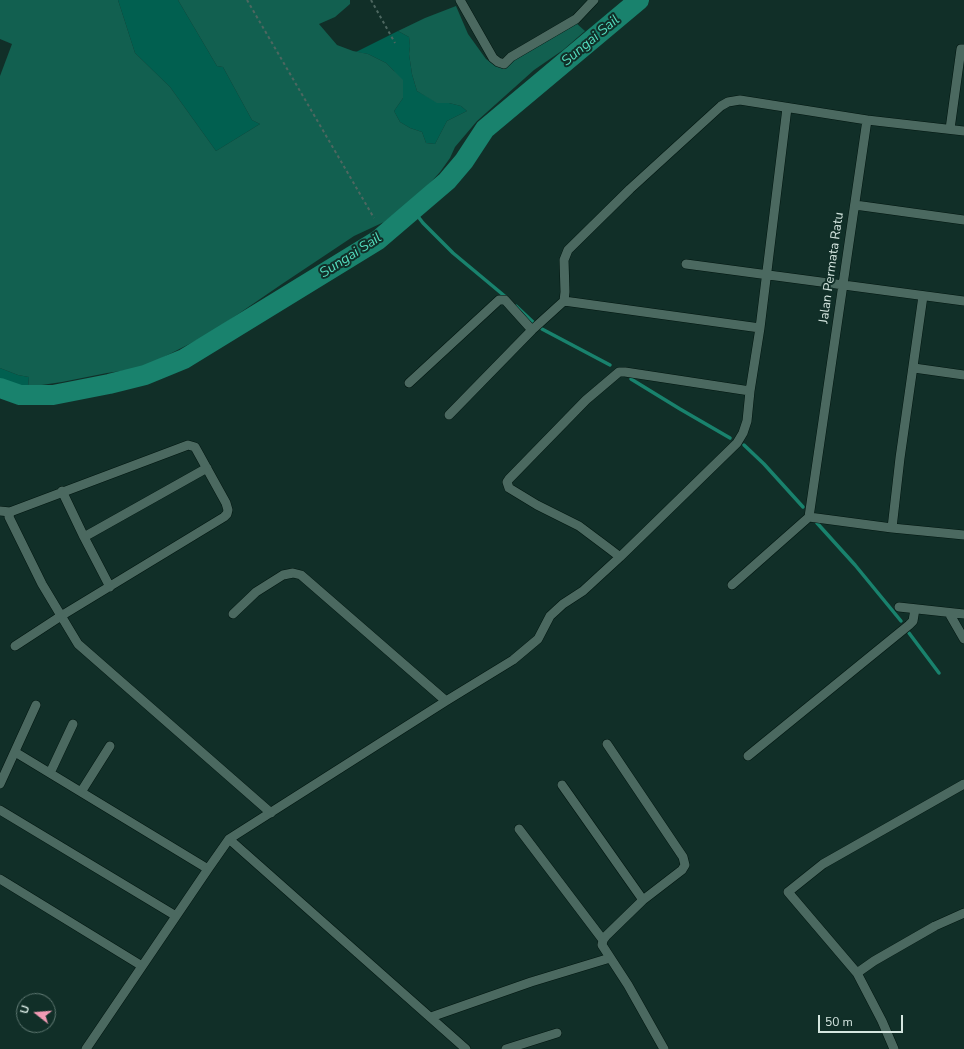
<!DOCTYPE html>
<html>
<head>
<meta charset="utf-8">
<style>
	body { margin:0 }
	#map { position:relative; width:964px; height:1049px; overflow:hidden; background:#112f28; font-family:"Nunito Sans",sans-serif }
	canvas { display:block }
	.north { position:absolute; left:16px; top:993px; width:40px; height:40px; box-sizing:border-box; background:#112f28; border:1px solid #5f7872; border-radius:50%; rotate:287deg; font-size:11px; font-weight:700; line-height:16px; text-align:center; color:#d5e6e0 }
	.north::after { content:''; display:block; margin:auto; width:14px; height:18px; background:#f19ab4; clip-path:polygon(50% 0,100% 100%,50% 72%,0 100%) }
	.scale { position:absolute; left:818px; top:1015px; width:85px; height:18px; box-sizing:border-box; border:2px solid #d5e6e0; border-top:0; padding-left:5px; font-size:12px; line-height:14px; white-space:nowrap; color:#d5e6e0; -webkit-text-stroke:3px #112f28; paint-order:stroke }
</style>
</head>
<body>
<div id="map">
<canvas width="964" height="1049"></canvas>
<div class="north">U</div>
<div class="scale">50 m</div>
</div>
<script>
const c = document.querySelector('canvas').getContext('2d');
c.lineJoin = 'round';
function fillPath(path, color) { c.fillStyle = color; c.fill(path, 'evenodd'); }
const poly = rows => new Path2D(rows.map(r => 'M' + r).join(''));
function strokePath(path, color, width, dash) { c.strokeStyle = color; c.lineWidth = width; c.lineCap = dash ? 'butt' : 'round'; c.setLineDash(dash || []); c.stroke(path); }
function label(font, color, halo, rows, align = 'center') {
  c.font = font + ' "Nunito Sans",sans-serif'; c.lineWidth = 4; c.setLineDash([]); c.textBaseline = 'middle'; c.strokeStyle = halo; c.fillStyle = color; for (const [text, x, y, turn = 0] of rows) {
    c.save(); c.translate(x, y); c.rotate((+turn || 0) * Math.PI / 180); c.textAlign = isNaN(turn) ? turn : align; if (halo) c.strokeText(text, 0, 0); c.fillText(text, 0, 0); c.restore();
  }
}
fillPath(poly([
	[118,0,178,0,217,66,223,67,252,120,260,124,216,151,170,87,135,53],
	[398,31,409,37,410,46,409,54,412,74,417,91,437,102,449,103,461,106,467,111,447,121,435,144,426,143,422,132,410,128,400,122,394,111,403,98,394,71,386,63,368,54,356,52],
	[0,368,18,375,29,377,28,387,21,388,0,382]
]), '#016050');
fillPath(poly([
	[0,0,118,0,135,53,170,87,216,151,260,124,252,120,223,67,217,66,178,0,350,0,350,4,335,17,319,24,337,45,353,51,368,54,386,63,403,80,403,98,394,111,400,122,410,128,422,132,426,143,435,144,447,121,467,111,461,106,449,103,437,103,417,91,412,74,409,54,410,46,409,37,398,31,425,18,456,6,468,34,486,59,493,64,502,67,576,23,585,31,563,50,534,70,477,121,455,147,450,158,440,172,418,196,384,222,354,236,282,284,209,334,142,368,107,373,62,382,28,387,29,377,18,375,0,368,0,76,12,44,0,39]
]), '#126050');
strokePath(poly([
	[413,210,423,223,453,253,507,298],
	[516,306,533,322],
	[542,329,610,365],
	[631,379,680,409,730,438],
	[744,445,764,464,803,507],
	[817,523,855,565,901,621],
	[909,633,939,673]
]), '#19826d', 3.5);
strokePath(poly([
	[0,388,20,395,53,395,109,384,145,375,184,359,378,240,447,181,464,161,485,129,639,0]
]), '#19826d', 20);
const street = poly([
	[460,0,493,58,498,62,504,64,511,57,576,19,594,0],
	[950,129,961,49,964,49],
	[855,205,964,220],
	[686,264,964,301],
	[564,301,760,328],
	[914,368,964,375],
	[409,383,499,300,505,300,532,330],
	[449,415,532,330,564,301,565,292,564,260,568,250,630,189,721,106,728,102,740,100,867,120],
	[62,491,84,537,110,587],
	[0,511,10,512,188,445,195,447,226,503,228,510,227,514,224,517,61,616,15,646],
	[10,512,9,517,42,584,78,644,271,813],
	[809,517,867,120,964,131],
	[809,517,892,528,964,535],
	[892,528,900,458,923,296],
	[84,537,207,468],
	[620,557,611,550,579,526,537,505,509,488,507,482,509,479,586,400,619,372,625,372,750,391],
	[732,585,809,517],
	[899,607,964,614],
	[949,613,964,639],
	[233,614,256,592,283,575,293,573,301,575,446,701],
	[607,744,683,857,685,865,682,870,643,900,606,936,603,940,602,945,628,985,664,1049],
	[15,752,208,869],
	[748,756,909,625,913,621,915,609],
	[50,773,73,724],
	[0,784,36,705],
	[562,785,643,900],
	[81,792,110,746],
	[0,810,176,916],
	[519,829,603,940],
	[229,839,466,1049],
	[0,879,142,966],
	[857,973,874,961,935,926,964,913],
	[431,1017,531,982,610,958],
	[86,1049,208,869,229,839,446,701,513,660,538,639,550,616,563,604,583,591,620,557,737,443,743,433,747,421,750,391,760,328,787,108],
	[506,1049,557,1033],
	[894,1049,882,1021,857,973,788,892,823,864,964,784]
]);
strokePath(street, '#001610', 10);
strokePath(poly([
	[247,0,374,218],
	[371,0,395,43]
]), '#4d6760', 2, [3, 3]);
strokePath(street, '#4b6960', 9);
label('13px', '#d5e6e0', '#112f28', [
	["Jalan Permata Ratu",832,268,-82]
]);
label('italic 14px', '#53dbbd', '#112f28', [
	["Sungai Sail",591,41,-40],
	["Sungai Sail",351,256,-33]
]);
</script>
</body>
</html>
